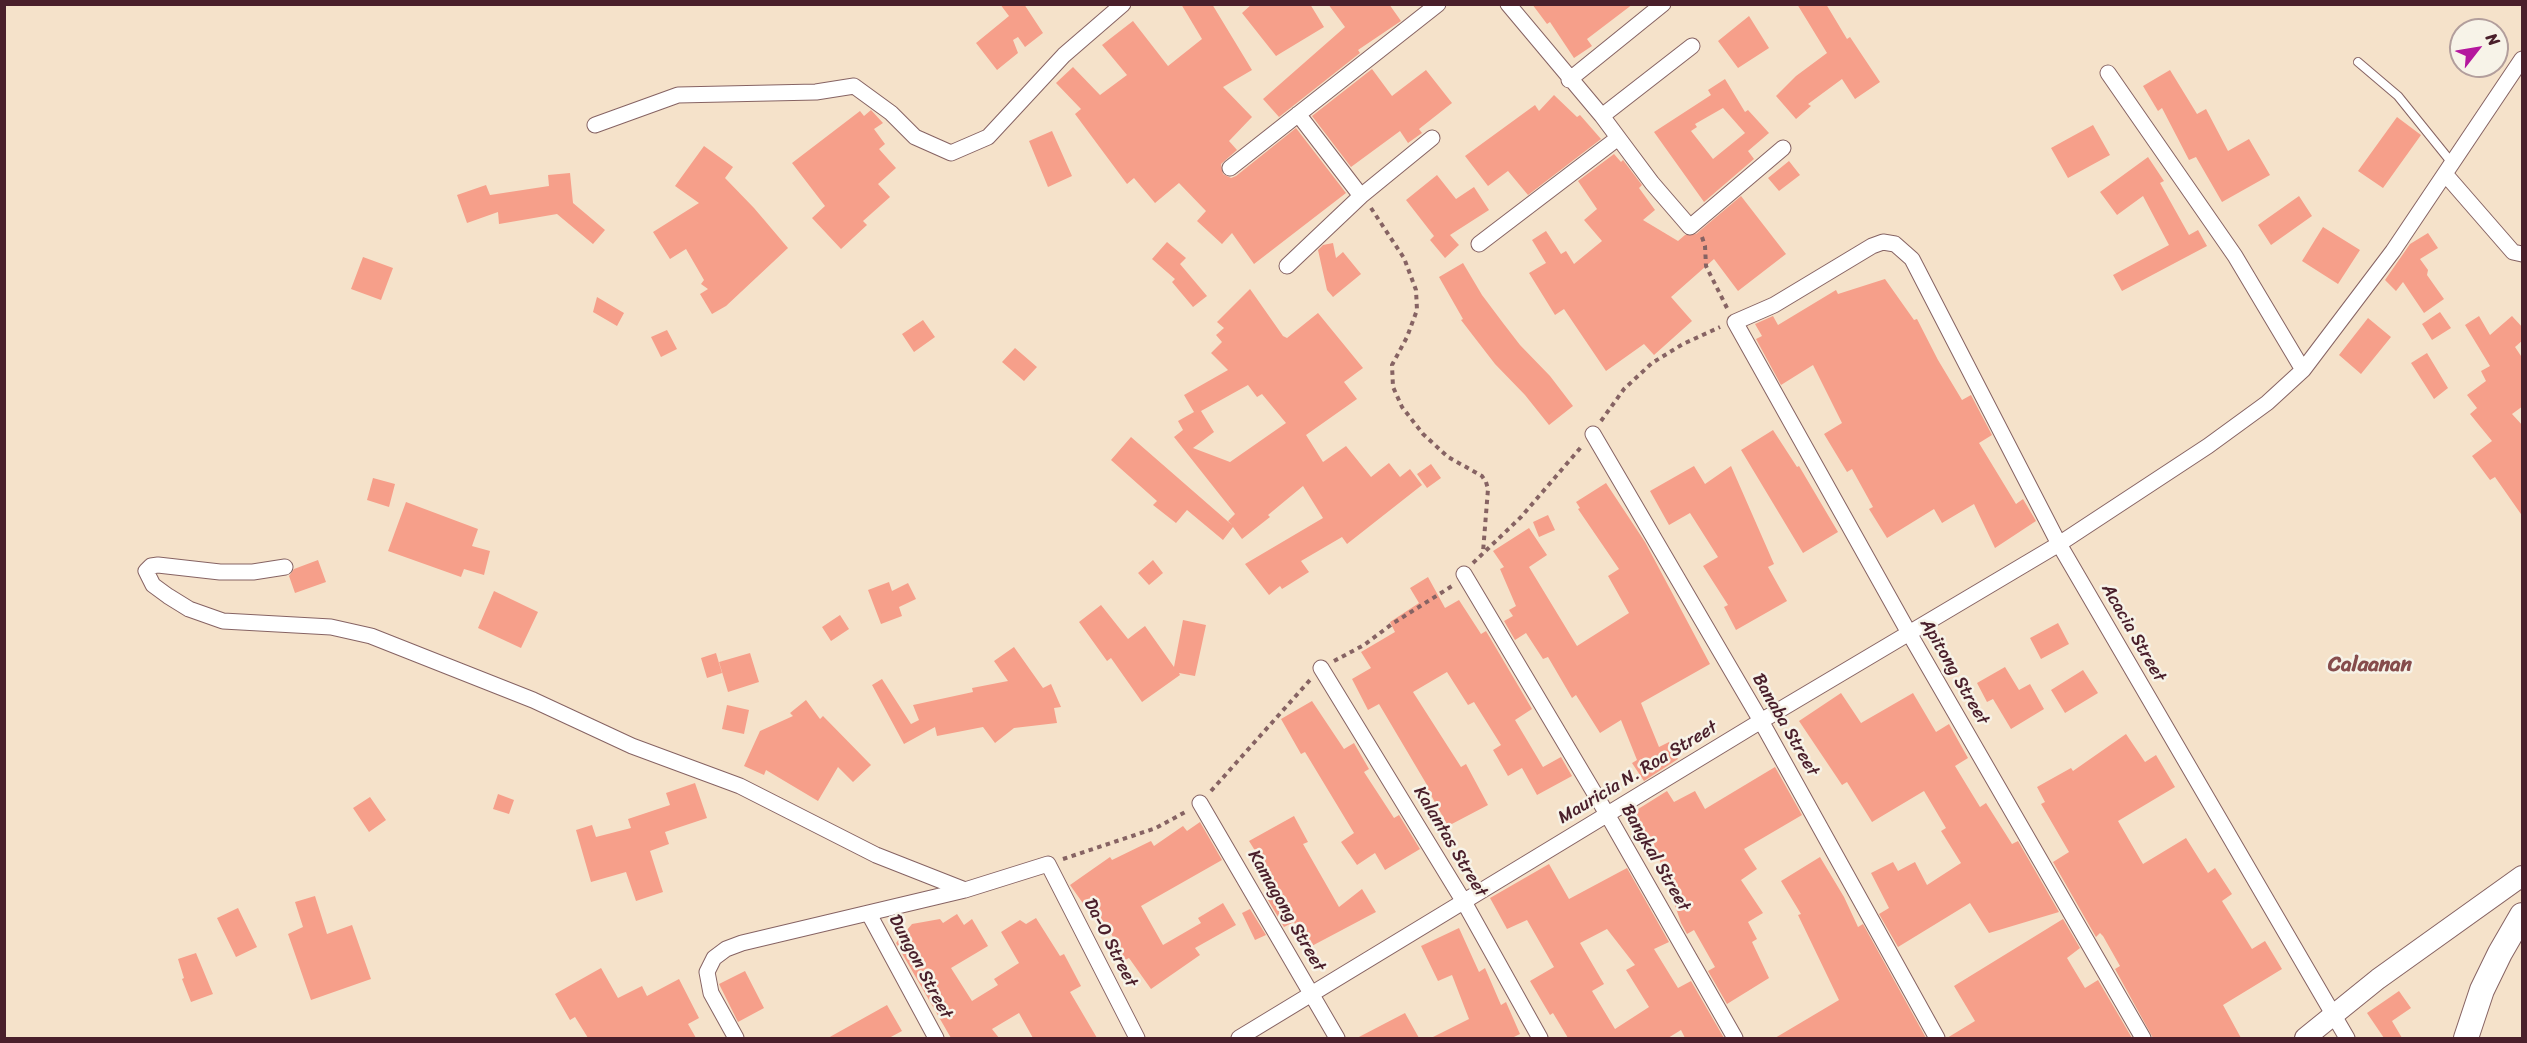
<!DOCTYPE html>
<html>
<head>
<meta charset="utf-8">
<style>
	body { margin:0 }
	#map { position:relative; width:2527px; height:1043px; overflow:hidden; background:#f5e2ca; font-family:Sriracha,sans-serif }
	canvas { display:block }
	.frame { position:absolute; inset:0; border:6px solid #4a1f2b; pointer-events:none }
	.north { position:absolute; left:2449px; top:18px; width:60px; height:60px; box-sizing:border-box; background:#f7f3e8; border:2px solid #b29e9c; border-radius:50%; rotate:59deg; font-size:16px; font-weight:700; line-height:24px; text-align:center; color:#4a1f2b }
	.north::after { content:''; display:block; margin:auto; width:21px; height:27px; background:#b5179e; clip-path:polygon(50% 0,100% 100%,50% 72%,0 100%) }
</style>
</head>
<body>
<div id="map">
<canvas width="2527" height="1043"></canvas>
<div class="frame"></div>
<div class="north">N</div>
</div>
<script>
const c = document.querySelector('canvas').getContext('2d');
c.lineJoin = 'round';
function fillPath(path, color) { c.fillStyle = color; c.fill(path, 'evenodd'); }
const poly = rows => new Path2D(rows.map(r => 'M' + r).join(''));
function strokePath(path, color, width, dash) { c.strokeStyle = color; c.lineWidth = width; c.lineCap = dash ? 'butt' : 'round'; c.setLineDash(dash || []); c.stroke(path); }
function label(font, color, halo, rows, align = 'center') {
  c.font = font + ' Sriracha,sans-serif'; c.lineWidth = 5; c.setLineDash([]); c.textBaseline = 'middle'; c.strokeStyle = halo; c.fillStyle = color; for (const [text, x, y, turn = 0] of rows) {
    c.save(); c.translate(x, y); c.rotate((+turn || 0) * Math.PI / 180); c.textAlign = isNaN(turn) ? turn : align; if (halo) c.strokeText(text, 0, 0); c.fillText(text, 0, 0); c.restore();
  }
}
fillPath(poly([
	[1000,4,1024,4,1043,33,1025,47,1018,37,1013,40,1018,53,997,70,976,43,1009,16],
	[1181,4,1212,4,1252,70,1223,87,1252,117,1229,141,1237,150,1221,164,1223,174,1231,178,1236,176,1296,128,1346,193,1254,264,1232,233,1222,244,1197,221,1206,211,1179,183,1155,203,1134,178,1127,184,1075,114,1081,109,1056,83,1073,67,1100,95,1127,75,1102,45,1133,21,1168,66,1202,39],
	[1252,4,1310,4,1324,27,1276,56,1242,13],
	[1328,4,1389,4,1401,21,1358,50,1360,53,1279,117,1263,99,1345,27],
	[1532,4,1633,4,1587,39,1592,46,1574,58,1550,22,1547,24],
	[1797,4,1826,4,1847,39,1850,37,1880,82,1855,99,1842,79,1808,104,1811,106,1796,119,1776,96,1796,76,1827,53],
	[1749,16,1769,48,1738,68,1718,41],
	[1372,69,1392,96,1426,70,1452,103,1419,129,1422,133,1408,143,1400,131,1351,167,1312,116],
	[2170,70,2197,114,2206,109,2228,151,2249,139,2270,175,2222,202,2196,157,2189,160,2162,108,2158,111,2143,86],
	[1725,79,1745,112,1748,110,1769,133,1748,151,1754,159,1704,202,1654,132,1711,95,1708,90],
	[1723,108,1745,133,1713,159,1691,131,1697,127,1695,124],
	[1554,95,1577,117,1580,115,1601,139,1528,195,1508,171,1488,186,1465,156,1535,105,1539,111],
	[871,110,883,123,874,129,885,144,879,149,896,168,878,184,890,197,863,221,867,225,841,249,812,218,825,206,792,163,860,111,864,116],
	[2397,117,2421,135,2383,188,2358,171],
	[2093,125,2110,155,2068,178,2051,148],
	[1052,131,1072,176,1048,187,1029,141],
	[704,146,733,167,725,178,754,208,788,248,726,306,712,314,700,294,708,289,701,284,704,280,686,249,670,259,653,232,699,203,675,186],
	[1614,154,1621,162,1623,160,1642,185,1639,188,1655,210,1643,220,1678,241,1685,235,1696,234,1741,196,1786,254,1738,291,1714,259,1671,297,1692,321,1654,355,1644,344,1606,371,1564,309,1555,315,1529,273,1546,263,1532,240,1546,231,1561,254,1566,251,1574,264,1602,241,1584,220,1597,209,1578,181],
	[2148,157,2164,181,2160,183,2189,235,2198,230,2207,246,2122,291,2113,275,2169,245,2143,196,2117,215,2100,192],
	[1789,161,1800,175,1779,191,1768,178],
	[570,173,573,203,605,230,593,244,557,214,499,224,498,212,467,223,457,195,486,185,490,195,549,186,548,175],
	[1437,175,1456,199,1474,187,1489,210,1450,235,1459,245,1445,258,1430,240,1434,236,1406,200],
	[2299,196,2312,216,2271,245,2258,225],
	[2323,227,2360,250,2338,284,2302,261],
	[2428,233,2438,248,2420,259,2428,270,2427,275,2444,299,2424,313,2403,282,2396,291,2385,280,2410,244],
	[1167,242,1186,258,1180,264,1207,296,1193,307,1172,282,1175,279,1152,259],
	[1333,243,1336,258,1343,252,1361,274,1333,297,1327,290,1318,250,1323,245],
	[363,257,393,268,381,300,351,289],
	[1463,263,1482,295,1503,323,1520,345,1550,376,1573,406,1549,425,1525,395,1495,364,1461,320,1463,319,1439,277],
	[1885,279,1914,320,1917,319,1938,360,1962,400,1971,395,1992,435,1979,443,2016,504,2023,499,2036,521,1995,548,1974,504,1942,523,1934,509,1887,538,1869,509,1873,507,1852,469,1847,472,1824,434,1842,423,1813,365,1781,385,1756,339,1762,336,1755,324,1773,316,1778,325,1836,290,1838,294],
	[1250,289,1283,336,1287,338,1318,313,1363,368,1344,382,1357,399,1306,435,1323,462,1346,446,1371,477,1389,463,1400,477,1410,469,1422,485,1347,544,1342,537,1301,561,1309,572,1282,589,1280,586,1269,595,1245,564,1323,518,1303,486,1268,515,1270,517,1242,539,1233,527,1223,540,1187,510,1176,523,1153,505,1157,501,1111,460,1131,437,1232,525,1228,521,1235,514,1174,437,1183,430,1178,421,1194,412,1184,395,1228,370,1211,353,1222,342,1216,335,1224,328,1217,322],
	[1248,385,1257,397,1262,394,1286,423,1230,462,1193,448,1214,432,1201,411],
	[597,297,624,313,617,326,593,312],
	[2440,312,2451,328,2432,340,2422,324],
	[2479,316,2490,335,2512,316,2523,328,2523,340,2515,347,2523,359,2523,406,2512,414,2523,426,2523,517,2495,477,2490,480,2472,456,2492,441,2470,414,2477,408,2467,395,2486,381,2481,371,2490,366,2465,325],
	[2368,318,2391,337,2361,374,2339,355],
	[923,320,935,337,914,352,902,334],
	[667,330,677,349,661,357,651,337],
	[1015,348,1037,367,1024,381,1002,362],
	[2427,353,2448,388,2434,399,2411,363],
	[1773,430,1797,467,1799,466,1838,532,1803,553,1741,450],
	[1431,464,1441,478,1427,488,1417,474],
	[1694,466,1705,484,1731,466,1774,564,1768,567,1787,601,1736,630,1724,607,1728,605,1703,566,1718,557,1690,513,1669,525,1650,491],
	[373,478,395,484,389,507,367,500],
	[1606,483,1645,542,1710,664,1641,703,1659,747,1669,742,1678,759,1644,781,1632,763,1637,760,1621,720,1600,733,1576,695,1572,698,1548,657,1543,659,1526,633,1515,640,1504,621,1513,616,1509,610,1516,606,1500,569,1504,567,1493,551,1529,528,1547,555,1529,567,1577,646,1629,613,1608,576,1619,569,1578,509,1580,508,1576,502],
	[406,502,478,529,472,546,490,551,484,575,464,569,461,577,388,551],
	[1548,515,1555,530,1539,537,1533,522],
	[318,560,326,582,295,593,289,576,294,569],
	[1153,560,1163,573,1149,585,1138,573],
	[1428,577,1445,608,1459,600,1481,634,1486,631,1532,709,1515,720,1543,767,1561,757,1572,776,1537,795,1522,768,1508,776,1493,750,1501,745,1474,702,1468,705,1447,672,1413,692,1461,767,1466,764,1488,805,1448,826,1426,786,1427,785,1379,704,1368,710,1352,679,1371,668,1361,652,1395,632,1390,622,1419,603,1410,588],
	[889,582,892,591,908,583,916,599,899,607,902,616,881,624,868,590],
	[494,591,538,612,521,648,478,628],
	[1101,605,1128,639,1145,626,1174,667,1183,620,1206,625,1195,676,1179,673,1180,675,1142,702,1111,658,1107,661,1079,622],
	[840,615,849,629,831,641,822,627],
	[2058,623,2069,644,2041,659,2030,638],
	[1014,647,1043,688,1051,684,1061,707,1054,708,1057,723,1014,728,995,743,983,727,937,736,935,727,904,744,872,685,882,679,911,724,919,720,913,705,973,692,972,688,1008,681,994,661],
	[716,653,722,673,707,678,701,658],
	[750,653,759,682,728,692,719,662],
	[2005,667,2019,690,2030,684,2044,709,2011,729,1993,699,1987,702,1977,683],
	[2083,670,2098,693,2065,713,2051,690],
	[1841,693,1861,723,1913,693,1936,732,1949,724,1968,758,1955,766,1980,807,1986,803,2012,844,2018,841,2059,912,1989,933,1970,903,1898,947,1879,914,1889,908,1871,873,1893,862,1898,871,1915,862,1927,885,1961,863,1941,831,1946,828,1924,791,1872,822,1847,782,1842,785,1799,721],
	[806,700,820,719,823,716,871,765,853,782,838,767,818,801,766,770,764,775,744,766,760,731,793,716,790,713],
	[1312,701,1344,749,1354,743,1369,769,1364,772,1394,818,1399,815,1420,849,1385,870,1375,853,1357,865,1341,842,1354,833,1305,752,1301,754,1281,719],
	[727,705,749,710,744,734,722,729],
	[2126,734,2145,762,2156,755,2175,787,2118,821,2143,864,2186,838,2208,873,2215,868,2232,894,2222,901,2252,949,2265,941,2282,969,2223,1005,2241,1038,2153,1038,2115,969,2120,966,2103,936,2100,933,2096,937,2053,862,2069,852,2041,804,2045,802,2037,787,2071,768,2073,771],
	[1775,767,1802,815,1744,849,1757,869,1741,880,1763,913,1748,922,1757,939,1752,942,1769,978,1727,1004,1708,971,1715,967,1694,930,1687,934,1681,923,1652,838,1627,816,1667,791,1674,802,1695,791,1705,809],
	[695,783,707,818,665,832,669,844,650,851,663,892,636,901,626,872,591,882,576,830,592,825,596,837,631,828,628,819,670,805,666,793],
	[498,794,514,800,509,814,493,809],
	[370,797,386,820,369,832,353,808],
	[1294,816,1308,842,1303,844,1339,907,1362,889,1376,912,1308,948,1294,922,1284,927,1268,900,1282,894,1249,841],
	[1200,822,1222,860,1141,906,1163,945,1201,923,1198,918,1223,903,1236,925,1195,948,1200,955,1151,989,1129,958,1125,960,1105,922,1099,926,1070,885,1110,857,1112,860,1151,841,1154,846,1183,826,1187,831],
	[1820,857,1844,897,1858,927,1863,924,1926,1038,1775,1038,1839,1000,1798,915,1801,914,1781,881],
	[1549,864,1569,899,1627,868,1669,942,1654,949,1678,988,1691,981,1724,1038,1685,1038,1681,1030,1668,1038,1568,1038,1553,1013,1550,1015,1530,981,1554,967,1527,920,1507,929,1490,898],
	[1607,929,1635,965,1626,970,1649,1007,1615,1029,1592,991,1604,984,1580,943],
	[315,896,327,934,352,925,371,979,311,1000,288,934,303,927,295,902],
	[238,908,257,947,236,957,217,918],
	[1250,909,1266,935,1255,940,1242,913],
	[957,914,964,925,972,919,988,946,951,968,972,1001,998,985,994,979,1019,963,1001,932,1020,920,1026,924,1036,918,1060,956,1064,954,1081,986,1070,992,1097,1038,1033,1038,1019,1013,992,1029,999,1038,951,1038,896,943,912,924,940,919,943,923],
	[2063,919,2080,948,2067,958,2085,988,2098,980,2132,1038,1947,1038,1975,1021,1954,986],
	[1459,928,1479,972,1485,968,1501,1005,1506,1002,1520,1034,1512,1038,1431,1038,1469,1019,1452,975,1438,981,1421,946],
	[196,953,213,994,191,1002,182,979,184,978,178,959],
	[601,968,618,998,642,986,647,996,679,979,699,1018,688,1024,696,1038,588,1038,575,1017,570,1020,555,994],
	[745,971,764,1008,738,1022,719,984],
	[2399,991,2411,1008,2392,1021,2402,1038,2384,1038,2367,1013],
	[887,1005,902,1031,889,1038,828,1038],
	[1405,1013,1419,1038,1357,1038]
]), '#f69f8a');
const service = poly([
	[2358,62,2398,96,2452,163]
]);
const minor = poly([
	[1508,4,1602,116,1652,183,1690,227,1783,148],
	[2108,73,2235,256,2303,370],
	[1569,80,1663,4],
	[1298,114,1361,196],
	[1602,116,1692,46],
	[595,125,678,95,816,92,854,86,891,113,915,137,951,153,988,137,1064,55,1123,4],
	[1230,168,1438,4],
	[2446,175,2513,252,2522,254],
	[1479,244,1618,138],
	[1287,266,1361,196,1432,138],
	[1593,434,1761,721,1937,1038],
	[285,567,253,572,220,572,158,565,151,566,146,571,153,585,168,596,189,609,223,621,331,627,371,636,533,700,632,746,740,786,876,855,965,890],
	[1464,574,1607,814,1735,1038],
	[1321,668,1464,902,1540,1038],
	[1200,803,1337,1038],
	[869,914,936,1038],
	[736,1038,711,993,707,972,714,958,726,949,742,943,965,890,1048,864,1137,1038],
	[1239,1038,1761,721,2059,544,2208,446,2267,403,2303,370,2393,251,2522,59],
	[2143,1038,1909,633,1735,322,1774,305,1872,246,1883,242,1895,244,1912,259,2059,544,2347,1038]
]);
const tertiary = poly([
	[2305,1038,2378,979,2522,876]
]);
const primary = poly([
	[2466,1038,2482,990,2500,953,2522,915]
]);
strokePath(service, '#866363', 10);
strokePath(minor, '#866363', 17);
strokePath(tertiary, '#866363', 22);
strokePath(primary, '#866363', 26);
strokePath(poly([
	[1371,208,1404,258,1416,290,1417,310,1407,337,1392,365,1393,387,1402,407,1423,434,1448,457,1482,476,1486,482,1488,489,1483,552],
	[1702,237,1705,246,1706,266,1727,308],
	[1601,421,1624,389,1652,363,1683,344,1720,327],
	[1473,563,1521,517,1582,446],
	[1334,661,1364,645,1392,624,1452,586],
	[1211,791,1310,680],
	[1063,859,1156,828,1187,811]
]), '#866363', 4, [4.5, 4.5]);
strokePath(service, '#fff', 8);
strokePath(minor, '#fff', 15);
strokePath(tertiary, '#fff', 20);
strokePath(primary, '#fff', 24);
label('18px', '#4a1f2b', '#f7f3e8', [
	["Acacia Street",2133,633,60],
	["Apitong Street",1954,672,60],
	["Banaba Street",1785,725,60],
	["Mauricia N. Roa Street",1638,773,-31],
	["Kalantas Street",1450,842,59],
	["Bangkal Street",1655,858,60],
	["Kamagong Street",1286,911,60],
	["Da-O Street",1110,943,63],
	["Dungon Street",920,967,62]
]);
label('bold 21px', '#864c4c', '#f7f3e8', [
	["Calaanan",2370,666]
]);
</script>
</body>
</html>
